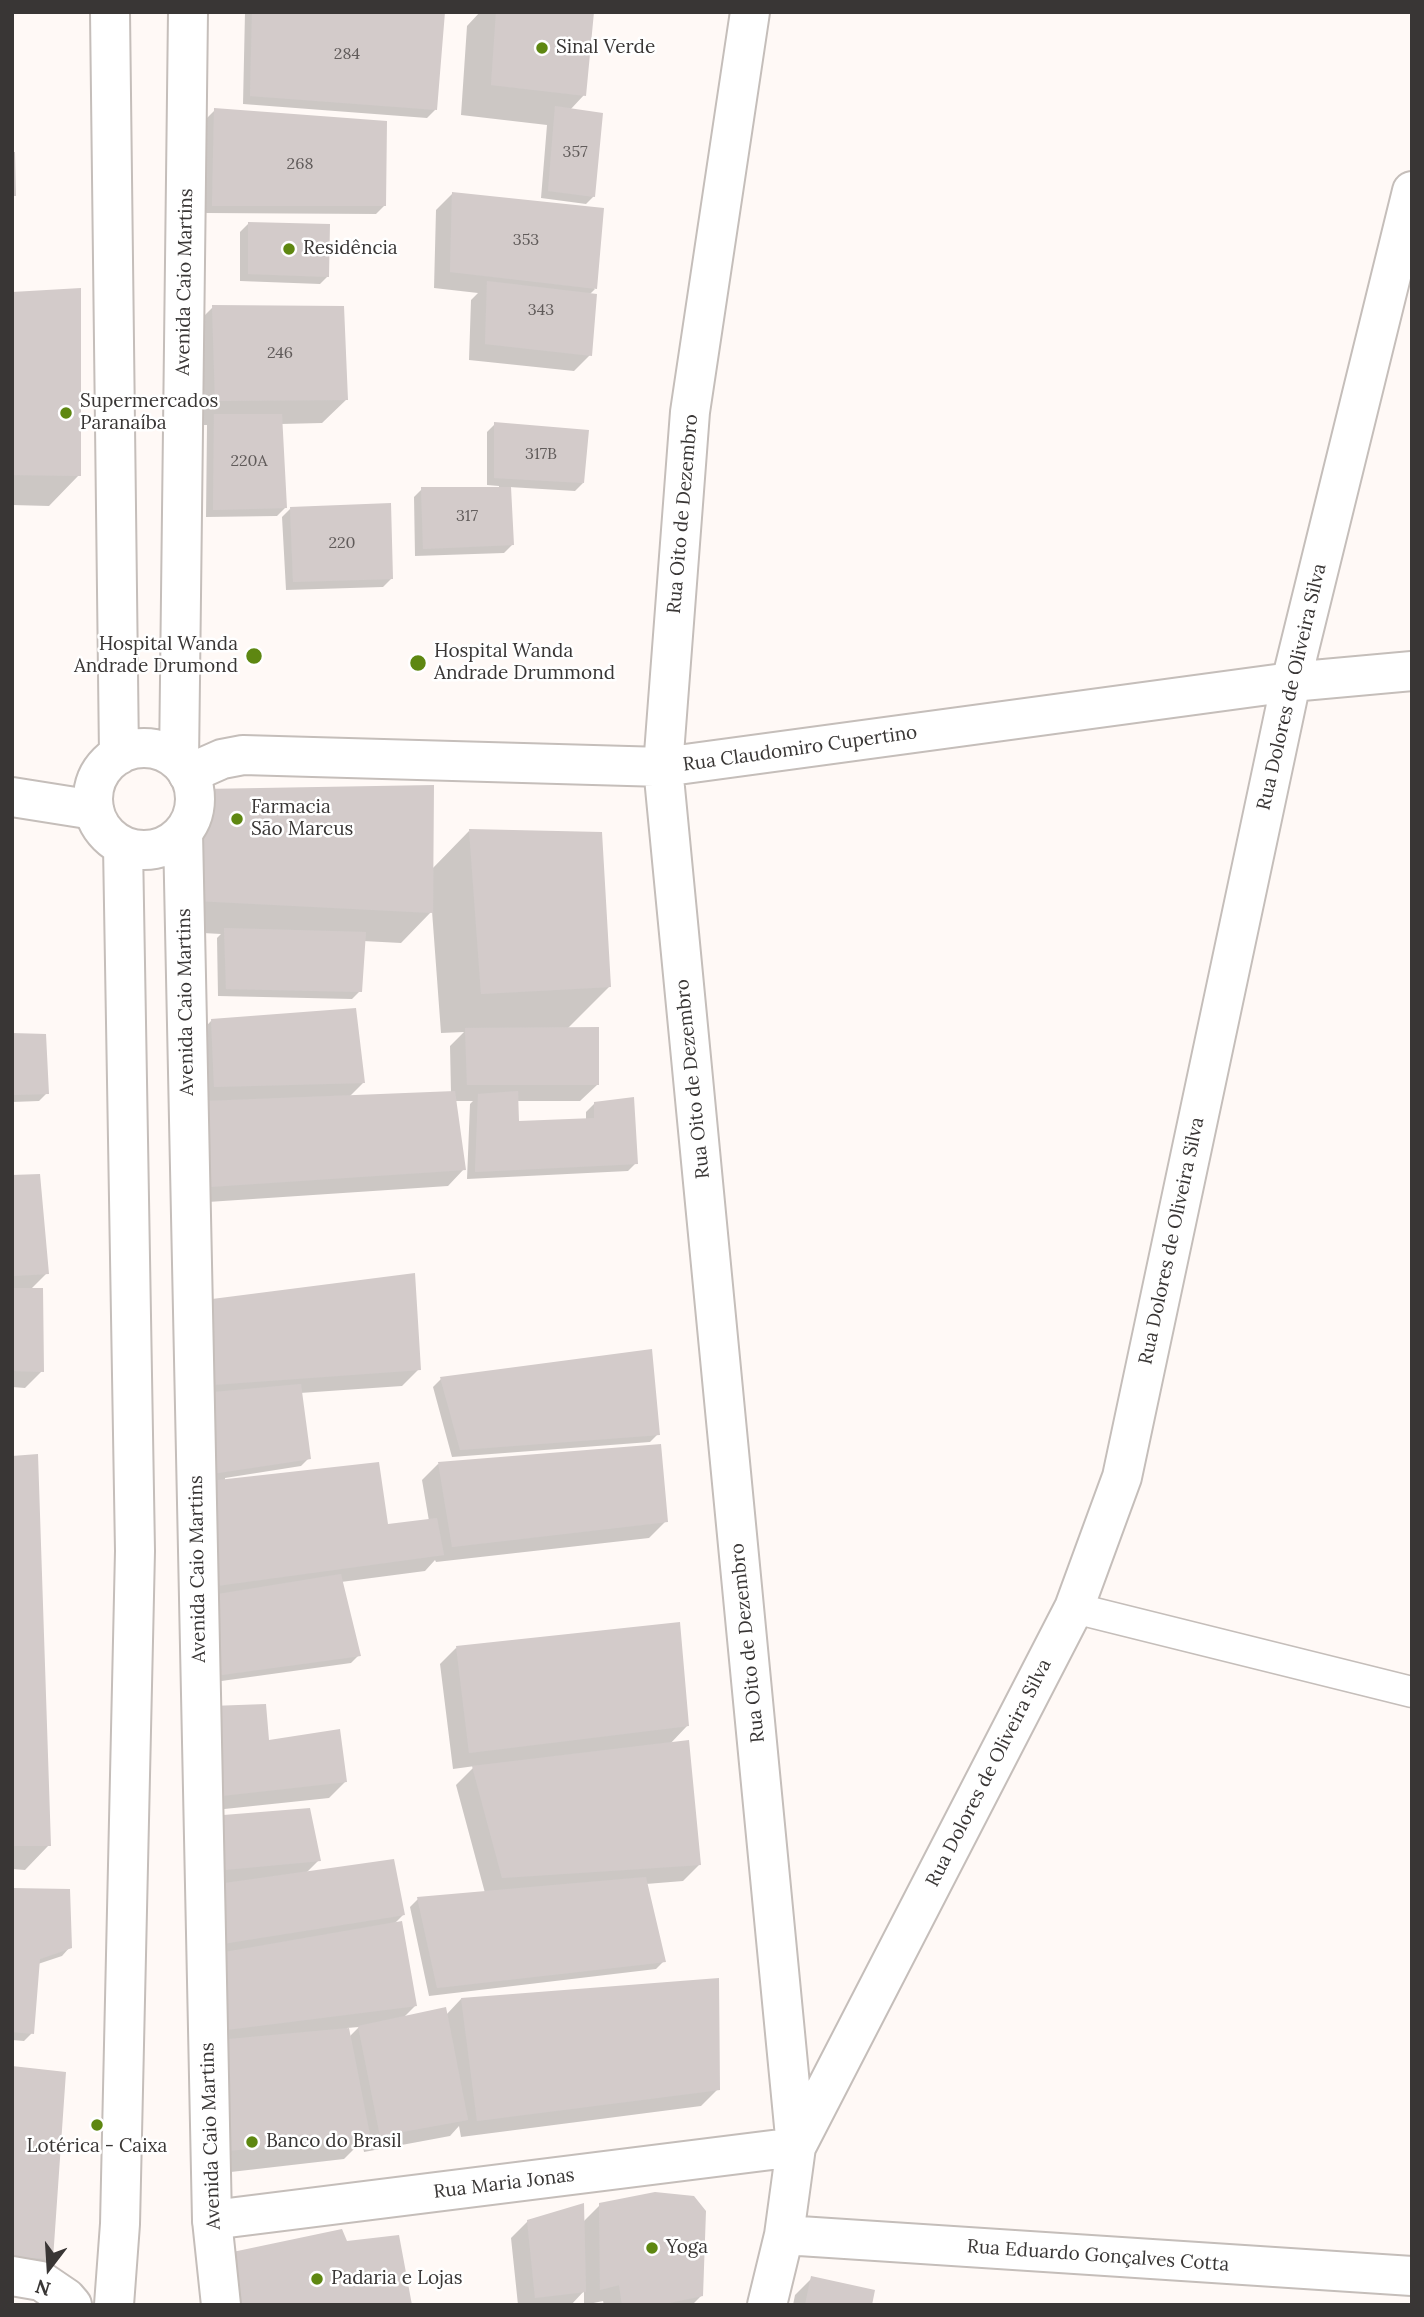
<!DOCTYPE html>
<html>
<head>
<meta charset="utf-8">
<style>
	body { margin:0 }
	#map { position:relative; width:1424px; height:2317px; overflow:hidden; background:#fff9f6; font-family:Lora,serif }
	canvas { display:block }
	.frame { position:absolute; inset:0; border:14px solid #393635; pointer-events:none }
	.north { position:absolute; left:14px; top:2233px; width:70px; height:70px; -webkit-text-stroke:5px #fff; paint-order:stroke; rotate:197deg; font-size:19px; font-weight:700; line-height:28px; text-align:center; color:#393635 }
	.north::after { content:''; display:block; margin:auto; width:24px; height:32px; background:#393635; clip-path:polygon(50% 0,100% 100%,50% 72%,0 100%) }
</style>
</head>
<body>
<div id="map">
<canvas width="1424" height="2317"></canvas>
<div class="frame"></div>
<div class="north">N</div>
</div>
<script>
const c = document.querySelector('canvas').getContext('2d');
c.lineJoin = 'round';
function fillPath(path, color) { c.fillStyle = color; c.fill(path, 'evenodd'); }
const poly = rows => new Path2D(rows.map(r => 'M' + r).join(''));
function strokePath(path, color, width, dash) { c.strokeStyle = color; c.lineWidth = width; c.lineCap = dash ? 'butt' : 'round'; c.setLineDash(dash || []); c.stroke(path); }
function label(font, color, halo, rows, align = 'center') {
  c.font = font + ' Lora,serif'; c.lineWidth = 5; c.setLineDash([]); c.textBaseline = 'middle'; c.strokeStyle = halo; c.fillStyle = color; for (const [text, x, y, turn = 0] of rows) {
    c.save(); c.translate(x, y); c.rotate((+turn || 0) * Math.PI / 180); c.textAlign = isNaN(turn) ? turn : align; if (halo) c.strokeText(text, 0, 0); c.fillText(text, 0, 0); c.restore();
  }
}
fillPath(poly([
	[245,12,444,12,435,110,427,118,243,104],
	[480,12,592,12,584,95,570,110,594,196,586,204,541,198,547,125,461,115,467,26],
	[215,110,384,206,376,214,205,213,207,118],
	[453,193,595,289,589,295,590,355,574,371,469,360,471,300,478,293,434,288,436,210],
	[248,224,328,276,320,284,240,281,240,232],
	[12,294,79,475,49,506,12,505],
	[213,307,347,399,322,423,281,424,285,508,277,516,206,517,207,425,192,425,189,331],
	[495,424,583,483,575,491,509,487,512,545,504,553,415,556,414,497,422,489,499,489,499,486,487,485,487,432],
	[290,509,391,579,383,587,286,590,282,517],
	[203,791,432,869,469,831,609,987,567,1029,597,1085,580,1101,517,1101,518,1123,586,1120,586,1112,594,1104,636,1163,628,1171,467,1179,470,1104,473,1101,455,1101,464,1169,448,1186,193,1203,195,1038,211,1021,363,1083,349,1097,451,1093,450,1046,464,1032,441,1033,432,911,401,943,363,941,360,991,352,999,218,996,217,938,221,934,166,931,172,822],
	[12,1035,47,1093,39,1101,12,1102],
	[12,1176,47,1273,30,1290,42,1371,25,1388,12,1387],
	[196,1318,419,1369,402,1386,300,1393,309,1458,301,1466,225,1478,225,1481,386,1526,429,1521,422,1480,438,1464,666,1521,649,1538,436,1562,435,1560,425,1571,341,1582,359,1655,351,1663,207,1683],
	[441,1379,658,1434,650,1442,452,1457,433,1387],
	[12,1458,49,1845,25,1870,12,1869],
	[456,1648,687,1726,669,1745,699,1865,683,1881,646,1884,664,1961,656,1969,429,1996,410,1907,418,1899,485,1893,456,1785,475,1766,453,1769,440,1664],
	[268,1742,346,1781,329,1798,196,1812],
	[188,1842,319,1860,306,1873,403,1915,394,1924,415,2006,403,2018,446,2015,461,1999,718,2089,701,2106,461,2137,459,2126,450,2136,364,2152,362,2141,344,2159,196,2176],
	[359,2027,349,2037,347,2028],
	[12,1890,70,1947,62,1956,38,1964,32,2033,24,2041,12,2040],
	[12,2068,52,2258,12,2297],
	[600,2205,702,2295,692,2305,604,2305,603,2301,584,2305,584,2291,571,2305,518,2305,511,2238,528,2221,583,2222],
	[812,2278,870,2305,793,2305,795,2295]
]), '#0003');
fillPath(poly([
	[252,12,445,12,437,110,250,96],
	[496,12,594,12,586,96,491,85],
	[555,106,603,113,595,197,548,191],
	[214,108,387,121,386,206,212,206],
	[12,152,15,152,16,196,12,196],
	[452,192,604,208,597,289,450,272],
	[248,222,330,224,329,277,248,274],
	[487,281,597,294,592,356,485,344],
	[81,288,81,476,12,475,12,292],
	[212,305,344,306,348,400,215,401],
	[214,414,282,414,287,508,213,510],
	[494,422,589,430,584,483,494,478],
	[421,487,511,487,514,545,423,549],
	[391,503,393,579,293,582,290,507],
	[434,785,433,913,196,901,202,789],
	[469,829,602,832,611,987,481,994],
	[224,928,366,932,362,992,226,989],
	[356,1008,365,1083,214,1087,211,1019],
	[599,1027,599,1085,467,1085,465,1028],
	[12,1033,46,1034,49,1094,12,1095],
	[455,1091,466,1170,209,1187,206,1101],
	[518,1091,519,1121,594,1118,594,1102,634,1097,638,1164,475,1172,478,1094],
	[40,1174,49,1274,12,1276,12,1175],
	[415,1273,421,1370,212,1385,212,1299],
	[12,1288,43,1288,44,1372,12,1371],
	[652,1349,660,1435,460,1450,440,1377],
	[301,1384,311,1459,205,1475,203,1393],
	[661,1444,668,1522,452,1547,438,1462],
	[38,1454,51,1846,12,1846,12,1456],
	[379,1462,388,1524,437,1518,444,1555,209,1587,209,1481],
	[341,1574,361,1656,214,1676,212,1595],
	[680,1622,689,1726,469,1753,456,1646],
	[266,1704,269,1740,340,1729,347,1782,212,1797,211,1706],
	[689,1740,701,1865,502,1878,472,1766],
	[310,1808,321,1861,213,1871,211,1816],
	[394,1859,405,1915,222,1944,218,1884],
	[646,1877,666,1962,437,1988,417,1897],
	[12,1888,70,1889,72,1948,40,1959,34,2034,12,2032],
	[402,1921,417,2006,218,2031,219,1953],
	[719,1978,720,2090,477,2121,461,1998],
	[446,2007,468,2120,380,2136,358,2026],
	[349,2028,370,2135,220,2152,218,2040],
	[12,2066,66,2072,53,2259,12,2257],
	[655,2192,694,2196,706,2211,703,2296,659,2305,622,2305,619,2285,600,2290,599,2203],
	[584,2203,586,2292,535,2298,527,2220],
	[342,2229,347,2241,399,2235,412,2305,230,2305,223,2254],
	[811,2276,875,2290,872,2305,805,2305]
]), '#d3cbca');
const service = poly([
	[1074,1608,1412,1692]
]);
const minor = poly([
	[188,774,222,759,243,755,663,767,1291,682,1412,671],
	[12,797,94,810],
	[212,2220,796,2147,663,767,690,412,750,12],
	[784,2235,1412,2276],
	[12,2276,41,2281,66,2298,72,2305],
	[767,2305,784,2235,796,2147,1074,1608,1122,1477,1291,682,1412,191]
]);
const secondary = poly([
	[110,12,119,755],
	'93 799a51 51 0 1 1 102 0a51 51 0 1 1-102 0Z',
	[179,762,188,12],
	[183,833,212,2220,221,2305],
	[114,2305,120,2224,135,1551,123,846]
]);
strokePath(service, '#c5beba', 33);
strokePath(minor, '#c5beba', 42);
strokePath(secondary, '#c5beba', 42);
strokePath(service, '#fff', 30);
strokePath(minor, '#fff', 38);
strokePath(secondary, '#fff', 38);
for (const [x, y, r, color] of [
	[542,48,7,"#5e8711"],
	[289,249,7,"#5e8711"],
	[66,413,7,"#5e8711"],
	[254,656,9,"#5e8711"],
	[418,663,9,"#5e8711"],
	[237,819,7,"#5e8711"],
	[97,2125,7,"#5e8711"],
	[252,2142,7,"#5e8711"],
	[652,2248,7,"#5e8711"],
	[317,2279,7,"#5e8711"]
]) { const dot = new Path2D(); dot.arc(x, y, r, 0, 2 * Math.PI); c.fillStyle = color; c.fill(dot); strokePath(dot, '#fff', 2.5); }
label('16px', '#605b5a', null, [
	["284",347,54],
	["357",575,152],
	["268",300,164],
	["353",526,240],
	["343",541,310],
	["246",280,353],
	["317B",541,454],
	["220A",249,461],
	["317",467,516],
	["220",342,543]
]);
label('19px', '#393635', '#fff', [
	["Sinal Verde",556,48],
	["Residência",303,249],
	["Supermercados",80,402],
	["Paranaíba",80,424],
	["Hospital Wanda",238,645,"right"],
	["Andrade Drumond",238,667,"right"],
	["Hospital Wanda",434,652],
	["Andrade Drummond",434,674],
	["Farmacia",251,808],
	["São Marcus",251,830],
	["Banco do Brasil",266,2142],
	["Lotérica - Caixa",97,2147,"center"],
	["Yoga",666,2248],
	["Padaria e Lojas",331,2279]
], 'left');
label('19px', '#393635', '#fff', [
	["Avenida Caio Martins",185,282,-89],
	["Rua Oito de Dezembro",683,514,-85],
	["Rua Dolores de Oliveira Silva",1292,687,-77],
	["Rua Claudomiro Cupertino",800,749,-8],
	["Avenida Caio Martins",186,1002,-91],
	["Rua Oito de Dezembro",693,1079,-96],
	["Rua Dolores de Oliveira Silva",1172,1241,-78],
	["Avenida Caio Martins",198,1569,-91],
	["Rua Oito de Dezembro",748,1643,-96],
	["Rua Dolores de Oliveira Silva",989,1773,-63],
	["Avenida Caio Martins",211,2136,-92],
	["Rua Maria Jonas",504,2184,-7],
	["Rua Eduardo Gonçalves Cotta",1098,2256,4]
]);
</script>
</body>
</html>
